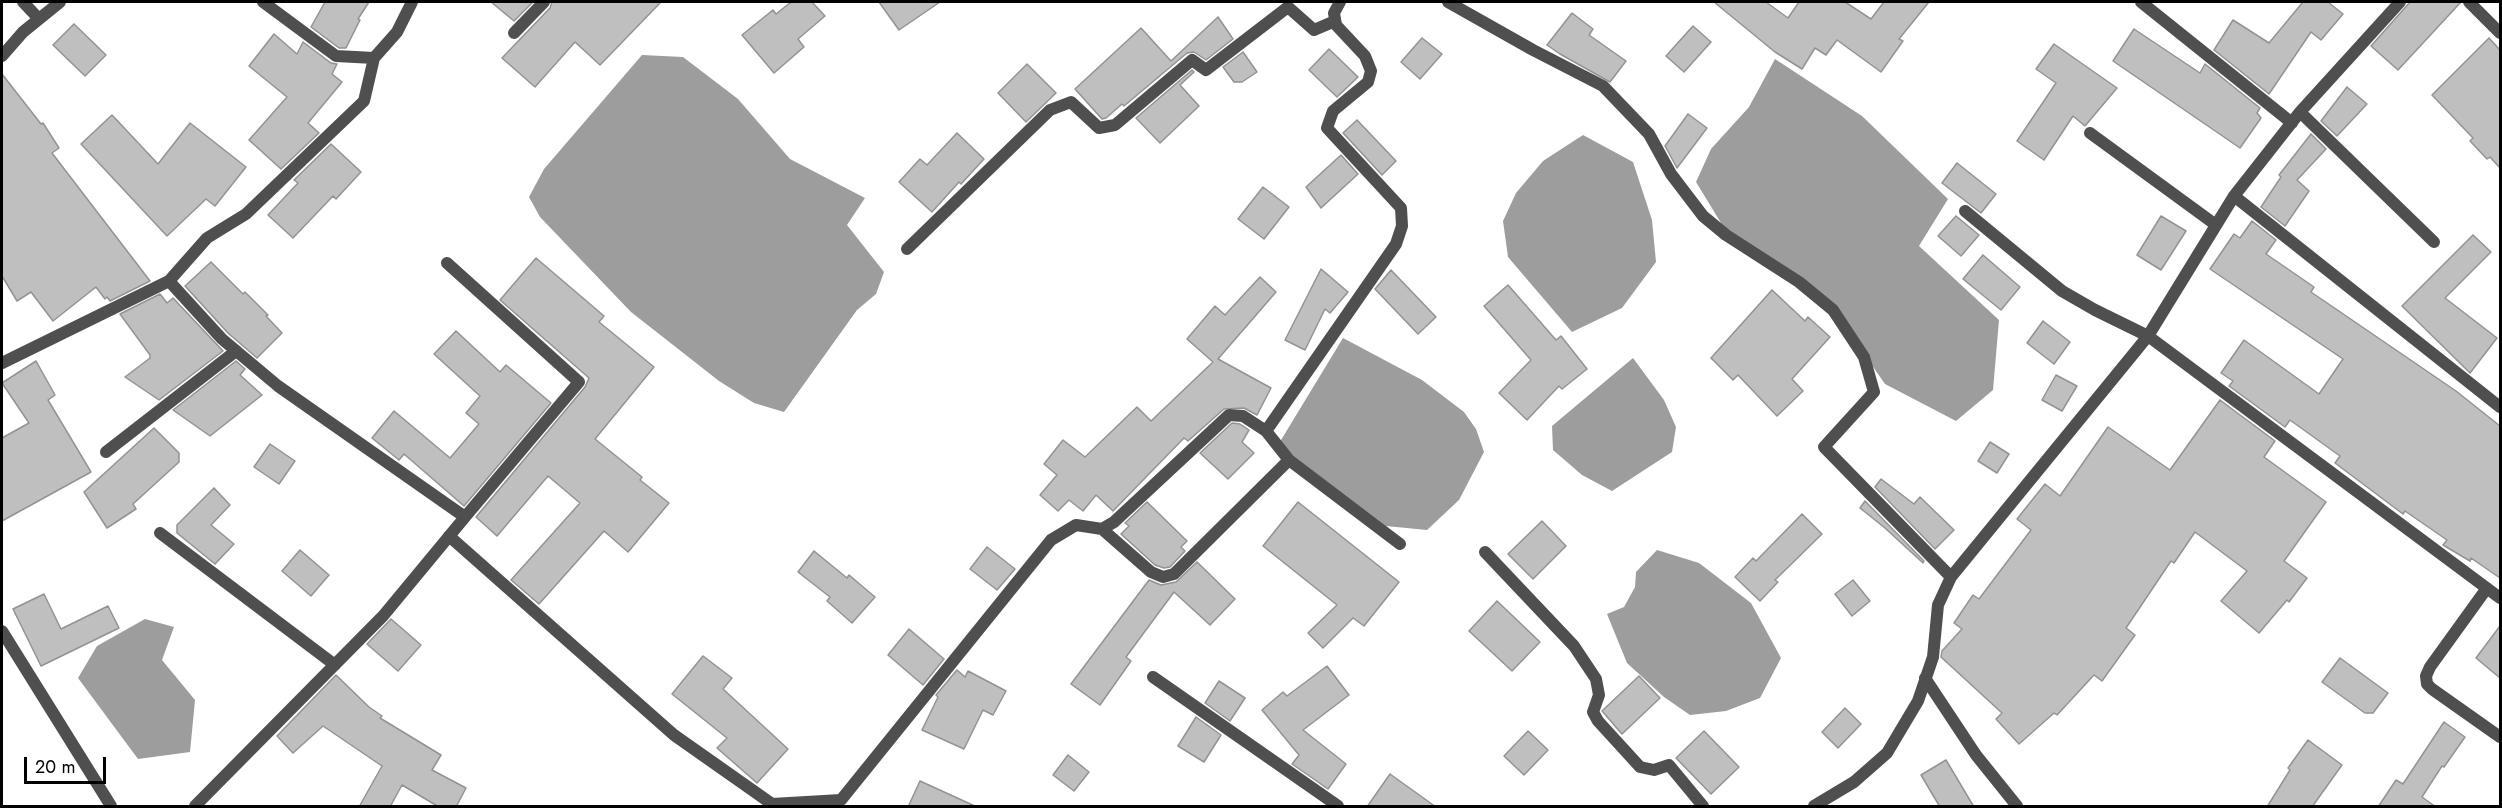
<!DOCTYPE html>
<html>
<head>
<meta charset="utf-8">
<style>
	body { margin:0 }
	#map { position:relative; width:2502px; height:808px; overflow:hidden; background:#fff; font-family:Jost,sans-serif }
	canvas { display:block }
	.frame { position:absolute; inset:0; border:3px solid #000; pointer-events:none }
	.scale { position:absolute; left:24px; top:757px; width:82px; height:27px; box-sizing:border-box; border:3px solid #000; border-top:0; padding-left:8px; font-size:18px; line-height:21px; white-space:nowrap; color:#000; -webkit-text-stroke:4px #fff; paint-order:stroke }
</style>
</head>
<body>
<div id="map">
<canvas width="2502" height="808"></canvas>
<div class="frame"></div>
<div class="scale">20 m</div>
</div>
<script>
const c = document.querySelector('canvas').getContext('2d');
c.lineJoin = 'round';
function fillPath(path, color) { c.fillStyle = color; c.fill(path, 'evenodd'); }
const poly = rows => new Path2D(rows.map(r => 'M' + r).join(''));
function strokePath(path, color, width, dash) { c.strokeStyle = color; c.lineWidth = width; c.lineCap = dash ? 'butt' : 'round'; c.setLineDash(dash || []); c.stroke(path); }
fillPath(poly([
	[642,55,683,57,738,99,790,159,865,198,847,225,884,272,876,294,857,310,784,412,754,403,719,381,631,312,540,217,529,197,544,169],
	[1775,59,1862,116,1948,199,1919,246,1999,320,1993,390,1956,421,1885,384,1826,299,1762,265,1721,223,1696,182,1711,149,1749,107],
	[1583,135,1633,162,1652,220,1656,262,1622,308,1572,332,1508,257,1503,221,1516,193,1543,161],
	[1343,338,1422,380,1464,412,1476,429,1484,452,1459,500,1427,530,1386,526,1278,445],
	[1633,358,1664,400,1676,427,1672,452,1612,491,1582,475,1553,450,1552,426],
	[1657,550,1699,563,1751,603,1781,658,1760,698,1726,711,1690,715,1664,697,1627,663,1607,614,1624,607,1635,587,1636,572],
	[145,619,174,627,162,660,195,700,190,752,138,759,78,678,97,646]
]), '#9d9d9d');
const building = poly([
	[325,2,369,2,358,19,360,20,346,48,339,48,311,27,325,2],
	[491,2,533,2,514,21,491,2],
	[552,2,661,2,600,65,575,42,535,87,502,58,550,8,552,2],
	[791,2,812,2,825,16,798,39,804,47,774,73,742,35,773,10,776,14,791,2],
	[879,2,940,2,899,30,879,2],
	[1714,2,1766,2,1788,18,1799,2,1845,2,1871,19,1884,2,1929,2,1899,39,1903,41,1881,72,1837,40,1826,55,1815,48,1802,69,1775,52,1714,2],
	[2303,2,2328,2,2343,14,2321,40,2311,32,2269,94,2214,50,2233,20,2269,43,2303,2],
	[2410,2,2461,2,2398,70,2371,46,2410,2],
	[1572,13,1593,29,1589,35,1626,61,1610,82,1560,54,1547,45,1572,13],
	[1218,17,1233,39,1206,60,1194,52,1187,53,1124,106,1122,104,1106,118,1102,119,1075,89,1141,28,1171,61,1218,17],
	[74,24,106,55,85,76,53,45,74,24],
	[1693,26,1711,42,1684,72,1666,56,1693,26],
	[2134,29,2200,73,2205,64,2260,108,2257,113,2261,118,2240,148,2113,61,2134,29],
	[274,34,297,54,303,42,331,63,337,64,332,74,342,82,308,123,319,133,281,169,249,140,287,97,249,66,274,34],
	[1422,38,1442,54,1420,79,1401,62,1422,38],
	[2489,38,2500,50,2500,168,2490,157,2487,159,2470,141,2473,138,2432,95,2489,38],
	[2054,44,2117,88,2085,126,2073,116,2044,160,2017,141,2056,83,2036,69,2054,44],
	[1329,49,1358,77,1337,97,1309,70,1329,49],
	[1243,52,1257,72,1242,82,1234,82,1223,67,1243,52],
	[1027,64,1056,93,1026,122,998,93,1027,64],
	[1192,70,1194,72,1180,85,1199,106,1160,143,1136,118,1192,70],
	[2,74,41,124,43,123,59,148,52,153,150,281,110,301,107,297,105,299,96,287,53,321,31,292,17,301,2,276,2,74],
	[2347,87,2367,104,2337,136,2321,121,2347,87],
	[1688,114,1707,128,1677,168,1665,146,1688,114],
	[112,115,158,164,190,123,246,167,215,206,206,199,167,236,81,144,112,115],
	[1357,120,1396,161,1382,175,1343,133,1357,120],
	[957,133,984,159,961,184,959,182,932,212,899,182,920,159,927,165,957,133],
	[2311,134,2326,149,2297,180,2309,191,2285,226,2261,207,2281,177,2279,175,2311,134],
	[331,144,361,172,336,199,333,196,293,238,268,215,298,183,294,180,331,144],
	[1341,155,1358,174,1321,208,1306,187,1341,155],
	[1957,163,1996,194,1981,213,1942,183,1957,163],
	[1263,187,1289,207,1264,239,1238,219,1263,187],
	[1956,216,1979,235,1961,256,1938,236,1956,216],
	[2161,216,2186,231,2161,270,2137,255,2161,216],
	[2252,221,2276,240,2266,254,2314,287,2311,292,2456,391,2500,426,2500,578,2471,558,2470,561,2443,545,2447,540,2405,511,2403,514,2335,463,2340,456,2290,420,2285,427,2229,386,2233,381,2221,373,2244,340,2319,394,2343,359,2210,269,2234,234,2240,238,2252,221],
	[2473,235,2491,252,2445,298,2497,338,2470,373,2402,306,2473,235],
	[1983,255,2020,287,2001,310,1963,279,1983,255],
	[536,258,604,316,599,322,654,367,595,439,642,477,640,480,669,503,628,552,604,531,539,604,511,580,580,503,548,476,497,536,476,517,585,387,589,378,500,300,536,258],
	[211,262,243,294,245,292,268,315,266,316,282,333,257,358,228,333,185,286,211,262],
	[1321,269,1348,292,1330,313,1325,309,1305,350,1285,340,1321,269],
	[1391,270,1436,317,1418,334,1375,289,1391,270],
	[1260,277,1276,292,1218,359,1271,388,1257,415,1244,408,1224,409,1188,441,1184,438,1113,511,1096,495,1083,511,1069,500,1058,511,1040,495,1057,475,1044,464,1063,440,1085,457,1137,407,1151,421,1213,362,1187,339,1215,306,1225,315,1260,277],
	[1508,285,1556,340,1561,336,1587,369,1562,389,1559,386,1527,420,1499,393,1531,360,1484,306,1508,285],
	[1772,290,1805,321,1808,317,1830,337,1792,379,1803,391,1777,416,1738,375,1733,380,1711,358,1772,290],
	[160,294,167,303,173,298,223,351,159,400,125,377,150,358,150,355,120,314,160,294],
	[2043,321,2070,342,2054,364,2027,343,2043,321],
	[456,331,500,372,506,365,551,403,464,506,404,454,399,460,372,438,394,411,450,458,479,424,466,413,480,396,434,354,456,331],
	[36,361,55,395,48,400,91,472,2,521,2,438,29,423,2,383,36,361],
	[236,361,245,369,240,375,262,395,210,436,173,410,236,361],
	[2056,375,2077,386,2062,411,2042,400,2056,375],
	[2220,400,2275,441,2264,457,2326,502,2284,561,2307,578,2289,602,2287,600,2259,633,2221,601,2247,571,2195,532,2174,563,2171,561,2126,628,2135,635,2102,681,2094,675,2057,715,2054,713,2019,744,1996,719,2002,713,1941,657,1942,651,1962,629,1954,623,1973,595,1979,599,2031,530,2017,519,2045,484,2060,496,2108,427,2170,470,2220,400],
	[1232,423,1240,424,1249,430,1242,442,1254,453,1228,479,1200,453,1232,423],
	[154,428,179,453,179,462,133,504,136,509,107,528,84,492,154,428],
	[1990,442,2009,454,1997,473,1978,461,1990,442],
	[270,444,295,461,279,484,254,467,270,444],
	[1881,479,1914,504,1920,497,1954,530,1935,549,1875,487,1881,479],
	[214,488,230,505,211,525,234,544,215,564,177,533,177,525,214,488],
	[1865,501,1924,561,1923,563,1885,528,1860,508,1865,501],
	[1147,502,1187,541,1181,547,1185,551,1170,567,1164,568,1155,565,1121,534,1129,526,1125,523,1147,502],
	[1298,502,1399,582,1364,626,1353,618,1323,648,1308,633,1337,605,1263,546,1298,502],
	[1802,514,1822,534,1775,580,1778,582,1760,601,1735,577,1753,558,1756,561,1802,514],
	[1542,521,1566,546,1533,579,1508,554,1542,521],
	[987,547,1015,569,997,590,970,569,987,547],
	[300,550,329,575,311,596,282,571,300,550],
	[814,551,847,578,849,575,875,597,852,623,827,601,830,597,798,572,814,551],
	[1197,562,1235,599,1210,625,1174,592,1126,657,1131,661,1100,705,1071,684,1149,580,1161,585,1176,582,1197,562],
	[1853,580,1870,601,1852,616,1835,594,1853,580],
	[44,594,61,629,108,606,119,628,41,666,13,609,44,594],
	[1497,601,1540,642,1512,671,1469,631,1497,601],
	[391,619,421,645,398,671,367,644,391,619],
	[2500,626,2500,678,2476,658,2500,626],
	[909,629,944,659,923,685,888,655,909,629],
	[703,656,732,678,723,689,788,749,757,783,717,748,727,738,672,694,703,656],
	[2340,658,2388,693,2373,713,2365,713,2322,682,2340,658],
	[1327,666,1349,695,1303,730,1346,764,1328,789,1292,764,1299,755,1262,710,1283,692,1287,696,1327,666],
	[957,670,965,677,968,671,1006,691,993,715,983,710,964,749,922,730,938,697,936,695,957,670],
	[336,675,369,707,382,716,380,718,441,755,432,770,466,788,456,807,439,807,402,785,390,807,359,807,382,766,323,726,293,753,277,736,336,675],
	[1639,676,1660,698,1622,734,1602,711,1639,676],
	[1219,681,1245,698,1230,721,1205,703,1219,681],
	[1845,708,1861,724,1838,748,1822,732,1845,708],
	[1196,717,1221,735,1204,762,1178,746,1196,717],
	[2444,722,2465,737,2444,767,2442,766,2422,797,2436,807,2378,807,2396,780,2403,784,2444,722],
	[1528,731,1548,750,1524,775,1504,756,1528,731],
	[1704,731,1739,767,1711,794,1676,758,1704,731],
	[2308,740,2342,765,2312,807,2267,807,2290,770,2288,768,2308,740],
	[1068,755,1089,772,1074,791,1053,775,1068,755],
	[1946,760,1974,807,1940,807,1921,775,1946,760],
	[1390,774,1436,807,1367,807,1390,774],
	[920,781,977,807,908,807,920,781]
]);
fillPath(building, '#bfbfbf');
strokePath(building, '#939393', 1.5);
strokePath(poly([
	[106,452,236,351]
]), '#4f4f4f', 12);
strokePath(poly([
	[23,2,39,19],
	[263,2,336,56,374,58,397,32,412,2],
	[1448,2,1533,50,1603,86,1649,134,1671,174,1703,216,1726,235,1799,282,1833,310,1864,357,1874,392,1824,447,1951,577],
	[2141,2,2292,123],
	[2469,2,2500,33],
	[514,33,544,2],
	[2,56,23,32,60,2],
	[2300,112,2434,242],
	[2090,133,2216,225],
	[2234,196,2500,407],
	[1965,211,2062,291,2095,310,2148,336,2500,598],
	[907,249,1050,110,1071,102,1099,128,1115,125,1192,60,1206,70,1288,7,1314,30,1335,21],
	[447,263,579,382,465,517],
	[169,281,222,339,278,386,465,517,383,616,195,806],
	[2,363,169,281,207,238,246,214,364,101,374,58],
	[1289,460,1400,544],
	[1102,529,1151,572,1163,577,1174,574,1289,460,1266,431],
	[160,533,335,665],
	[449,536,674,735,772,804,841,800,1051,540,1076,525,1102,529,1114,522,1229,415,1243,416,1266,431,1396,244,1402,226,1401,208,1327,128,1333,111,1368,82,1371,71,1365,56,1336,25,1334,13,1340,2],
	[1485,552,1574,646,1596,679,1599,695,1593,712,1598,721,1640,767,1654,770,1669,765,1703,806],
	[2487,588,2430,667,2426,676,2427,684,2432,689,2500,737],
	[2,631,111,806],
	[1153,677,1338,806],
	[1925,678,1976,755,2017,806],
	[1814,806,1854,782,1887,753,1918,701,1933,657,1938,605,1951,577,2148,336,2234,196,2300,112,2400,2]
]), '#4f4f4f', 12);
</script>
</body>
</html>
